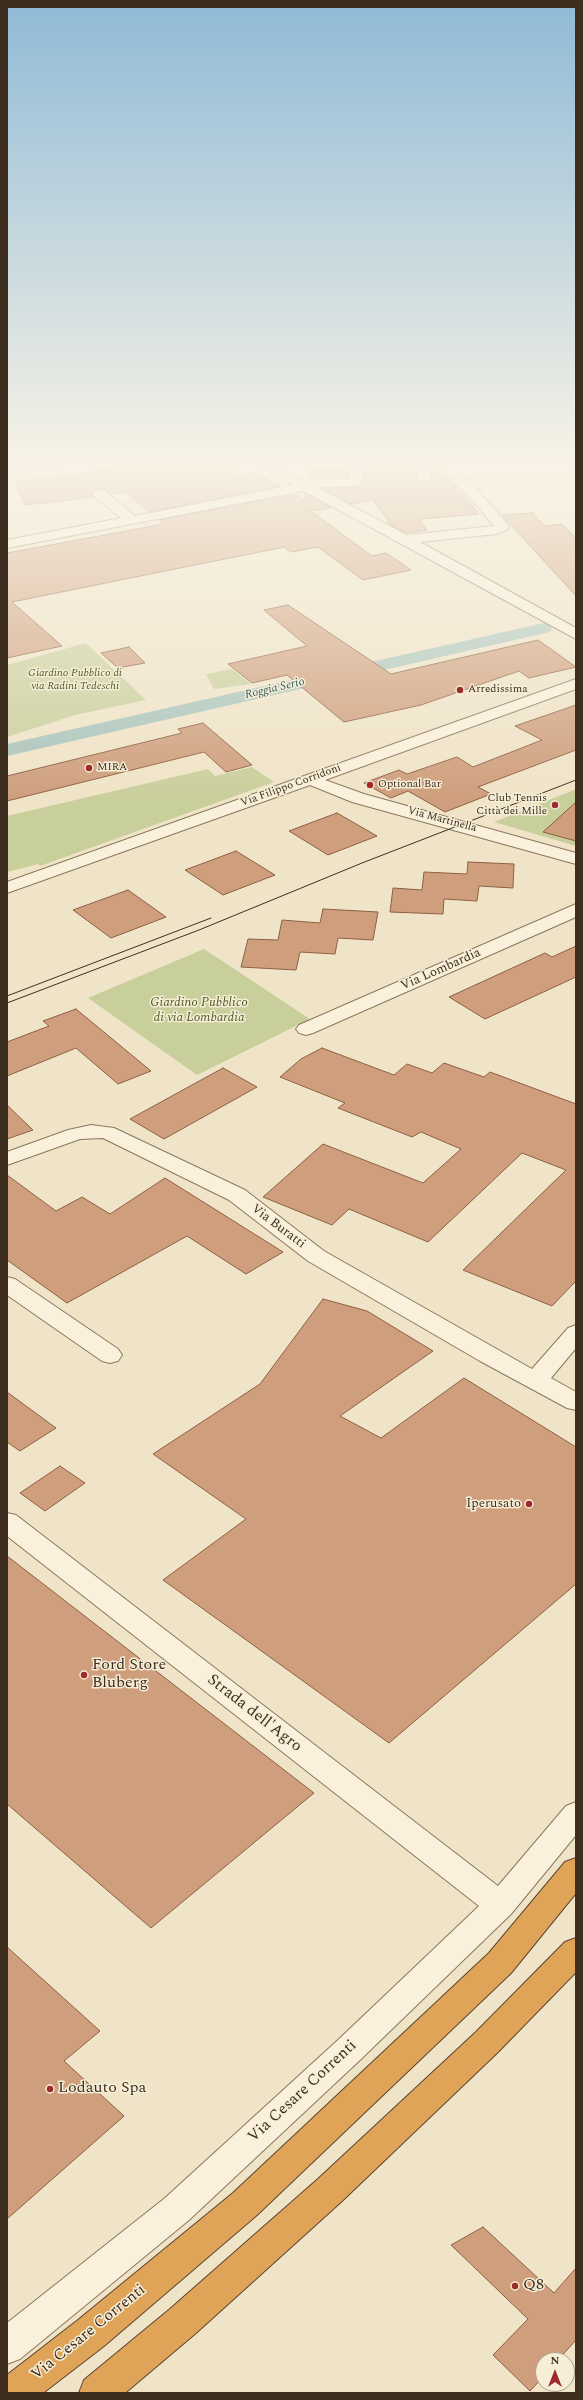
<!DOCTYPE html>
<html>
<head>
<meta charset="utf-8">
<style>
	body { margin:0 }
	#map { position:relative; width:583px; height:2400px; overflow:hidden; background:#f0e4c8; font-family:Spectral,serif }
	canvas { display:block }
	.frame { position:absolute; inset:0; border:8px solid #3d2e20; pointer-events:none }
	.north { position:absolute; left:535px; top:2352px; width:40px; height:40px; box-sizing:border-box; background:#f7eed8; border:1px solid #ada18e; border-radius:50%; rotate:0deg; font-size:11px; font-weight:700; line-height:16px; text-align:center; color:#3d2e20 }
	.north::after { content:''; display:block; margin:auto; width:14px; height:18px; background:#9e2a2b; clip-path:polygon(50% 0,100% 100%,50% 72%,0 100%) }
</style>
</head>
<body>
<div id="map">
<canvas width="583" height="2400"></canvas>
<div class="frame"></div>
<div class="north">N</div>
</div>
<script>
const c = document.querySelector('canvas').getContext('2d');
c.lineJoin = 'round';
function fillPath(path, color) { c.fillStyle = color; c.fill(path, 'evenodd'); }
const poly = rows => new Path2D(rows.map(r => 'M' + r).join(''));
function strokePath(path, color, width, dash) { c.strokeStyle = color; c.lineWidth = width; c.lineCap = dash ? 'butt' : 'round'; c.setLineDash(dash || []); c.stroke(path); }
function label(font, color, halo, rows, align = 'center') {
  c.font = font + ' Spectral,serif'; c.lineWidth = 3; c.setLineDash([]); c.textBaseline = 'middle'; c.strokeStyle = halo; c.fillStyle = color; for (const [text, x, y, turn = 0] of rows) {
    c.save(); c.translate(x, y); c.rotate((+turn || 0) * Math.PI / 180); c.textAlign = isNaN(turn) ? turn : align; if (halo) c.strokeText(text, 0, 0); c.fillText(text, 0, 0); c.restore();
  }
}
fillPath(poly([
	[86,643,146,700,75,715,7,737,7,665],
	[232,669,251,684,214,689,206,674],
	[252,767,274,782,40,866,38,864,7,872,7,816,208,769,215,776],
	[576,789,576,846,494,822],
	[204,949,310,1019,197,1075,88,998]
]), '#c9cf9b');
fillPath(poly([
	[544,623,550,624,552,628,550,632,7,756,7,744,544,623]
]), '#a9c4bc');
const building = poly([
	[134,463,233,463,234,477,255,472,280,486,149,512,125,492,111,494,100,489,94,490,92,493,93,497,25,505,15,482,110,469,107,466,134,463],
	[365,463,416,463,416,477,419,482,430,481,432,477,431,467,432,463,437,463,479,514,418,519,427,530,406,533,391,525,373,500,351,504,322,488,359,487,364,481,365,463],
	[310,467,349,468,349,478,308,478,310,467],
	[305,493,331,508,311,511,372,556,386,553,411,570,363,580,318,547,291,552,284,547,12,602,62,646,7,658,7,553,164,524,159,520,295,494,304,500,305,493],
	[533,513,544,526,562,524,576,538,576,596,502,515,533,513],
	[288,605,391,674,538,640,576,667,529,678,519,671,421,705,344,722,287,675,252,683,228,664,307,646,264,610,288,605],
	[129,647,145,663,118,668,101,653,129,647],
	[576,705,576,750,478,787,491,794,445,812,408,791,391,798,364,783,399,770,407,774,457,757,473,767,542,740,515,726,576,705],
	[203,723,252,765,226,772,204,752,7,801,7,776,182,733,178,729,203,723],
	[576,802,576,841,543,832,576,802],
	[337,813,377,836,328,855,289,831,337,813],
	[236,851,275,875,223,895,185,870,236,851],
	[468,862,514,864,513,888,479,886,477,901,444,899,443,914,390,912,393,888,422,890,424,872,467,874,468,862],
	[128,890,166,917,111,938,73,910,128,890],
	[323,909,378,912,373,940,338,938,335,954,300,952,296,970,241,967,248,939,278,940,282,920,320,923,323,909],
	[576,946,576,977,485,1019,449,997,545,953,552,957,576,946],
	[76,1009,151,1071,118,1084,76,1048,7,1076,7,1042,49,1026,43,1021,76,1009],
	[322,1048,394,1075,407,1064,432,1073,444,1063,484,1077,490,1072,576,1104,576,1281,552,1306,463,1270,566,1170,522,1153,428,1242,349,1209,332,1225,263,1197,323,1144,423,1183,461,1149,421,1132,412,1137,338,1108,345,1103,280,1077,301,1059,322,1048],
	[223,1068,257,1087,164,1139,130,1119,223,1068],
	[7,1105,33,1130,7,1139,7,1105],
	[7,1175,56,1211,82,1197,110,1214,165,1178,283,1252,246,1274,187,1236,67,1303,7,1260,7,1175],
	[323,1299,367,1311,433,1351,340,1416,381,1438,464,1378,576,1447,576,1584,389,1743,163,1580,246,1519,153,1454,260,1384,323,1299],
	[7,1392,56,1428,20,1451,7,1442,7,1392],
	[60,1466,85,1483,45,1511,20,1493,60,1466],
	[7,1556,314,1793,151,1928,7,1804,7,1556],
	[7,1947,100,2031,64,2061,124,2116,7,2219,7,1947],
	[483,2227,554,2293,576,2268,576,2340,558,2360,543,2360,543,2377,530,2391,493,2355,528,2319,451,2245,483,2227]
]);
fillPath(building, '#cf9f7d');
strokePath(building, '#8d5f41', 1);
const minor = poly([
	[34,463,68,463,62,467,7,475,7,467,34,463],
	[255,463,271,463,301,479,350,479,351,463,363,463,363,481,358,486,316,487,407,535,494,526,458,484,465,480,470,481,507,524,509,527,507,530,496,534,420,542,576,628,576,639,304,491,7,548,7,540,121,518,95,497,93,494,95,491,100,490,105,491,135,516,293,485,255,463],
	[418,463,431,463,429,467,431,477,429,480,419,480,417,477,416,467,418,463],
	[576,679,576,689,325,780,364,794,576,853,576,864,352,802,310,785,7,893,7,882,576,679],
	[576,904,576,917,313,1033,306,1035,299,1033,296,1029,299,1025,576,904],
	[91,1125,114,1128,245,1190,324,1251,532,1369,568,1328,576,1325,576,1348,551,1378,576,1392,576,1410,567,1408,480,1361,308,1261,229,1200,103,1138,80,1139,7,1165,7,1152,68,1130,91,1125],
	[7,1277,15,1279,118,1349,122,1355,118,1361,110,1363,102,1361,7,1295,7,1277],
	[7,1513,16,1515,498,1886,566,1806,576,1802,576,1835,511,1914,360,2060,189,2220,20,2359,7,2364,7,2323,165,2198,338,2040,479,1906,7,1536,7,1513]
]);
const highway = poly([
	[576,1858,576,1893,511,1973,257,2215,104,2346,43,2393,7,2393,7,2375,78,2320,233,2193,489,1953,565,1862,576,1858],
	[576,1938,576,1972,498,2052,342,2201,196,2333,125,2393,79,2393,84,2380,170,2309,318,2179,476,2032,565,1942,576,1938]
]);
strokePath(minor, '#8d765c', 2);
strokePath(highway, '#5b4430', 2);
fillPath(minor, '#faf1dc');
fillPath(highway, '#e0a458');
strokePath(poly([
	[7,996,211,918],
	[7,1003,199,930,362,863,576,780]
]), '#3d2e20', 1);
const sky = c.createLinearGradient(0, 0, 0, 799);
sky.addColorStop(0, '#8fbad6');
sky.addColorStop(0.58, '#f8f3e6');
sky.addColorStop(1, '#f8f3e600');
c.fillStyle = sky;
c.fillRect(0, 0, 583, 799);
for (const [x, y, r, color] of [
	[460,690,4,"#9e2a2b"],
	[89,768,4,"#9e2a2b"],
	[370,785,4,"#9e2a2b"],
	[555,805,4,"#9e2a2b"],
	[529,1504,4,"#9e2a2b"],
	[84,1675,4,"#9e2a2b"],
	[50,2089,4,"#9e2a2b"],
	[515,2286,4,"#9e2a2b"]
]) { const dot = new Path2D(); dot.arc(x, y, r, 0, 2 * Math.PI); c.fillStyle = color; c.fill(dot); strokePath(dot, '#f7eed8', 1.5); }
label('italic 11px', '#4d5a26', '#f7eed8', [
	["Giardino Pubblico di",75,674],
	["via Radini Tedeschi",75,687]
]);
label('11px', '#3d2e20', '#f7eed8', [
	["Arredissima",468,690],
	["MIRA",97,768],
	["Optional Bar",378,785],
	["Club Tennis",547,799,"right"],
	["Città dei Mille",547,812,"right"]
], 'left');
label('11px', '#3d2e20', '#f7eed8', [
	["Via Filippo Corridoni",291,786,-20],
	["Via Martinella",442,820,15]
]);
label('italic 12px', '#2f5d5a', '#f7eed8', [
	["Roggia Serio",275,689,-13]
]);
label('13px', '#3d2e20', '#f7eed8', [
	["Via Lombardia",441,970,-24],
	["Via Buratti",278,1227,37]
]);
label('italic 13px', '#4d5a26', '#f7eed8', [
	["Giardino Pubblico",199,1003],
	["di via Lombardia",199,1018]
]);
label('13px', '#3d2e20', '#f7eed8', [
	["Iperusato",521,1504]
], 'right');
label('16px', '#3d2e20', '#f7eed8', [
	["Ford Store",92,1666],
	["Bluberg",92,1684],
	["Lodauto Spa",58,2089],
	["Q8",523,2286]
], 'left');
label('16px', '#3d2e20', '#f7eed8', [
	["Strada dell'Agro",254,1714,38],
	["Via Cesare Correnti",303,2092,-43],
	["Via Cesare Correnti",89,2333,-39]
]);
</script>
</body>
</html>
